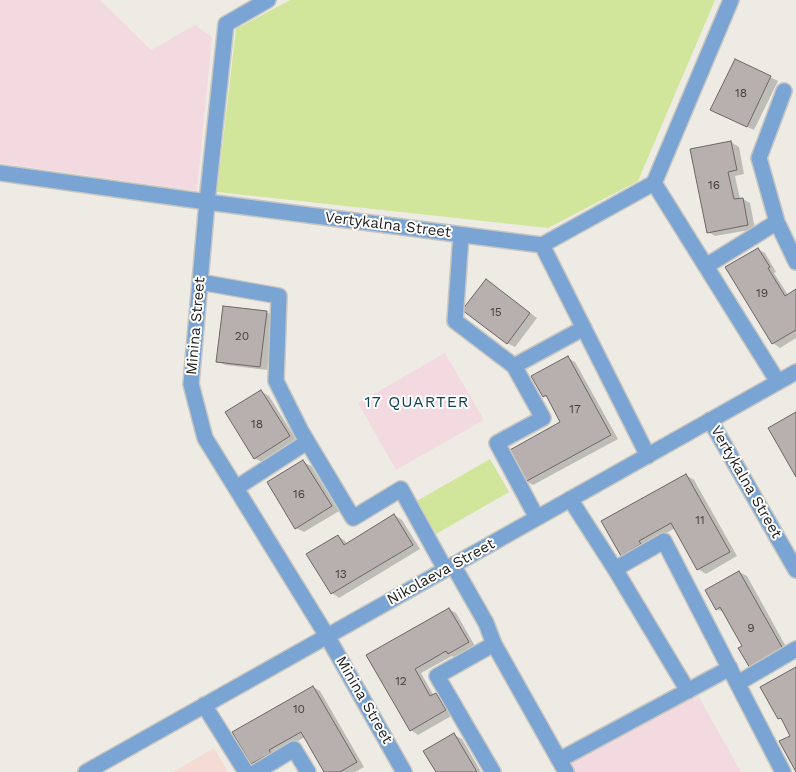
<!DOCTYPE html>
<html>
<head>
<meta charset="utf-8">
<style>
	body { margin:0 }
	canvas { display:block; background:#eeebe5 }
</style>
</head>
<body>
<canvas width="796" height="772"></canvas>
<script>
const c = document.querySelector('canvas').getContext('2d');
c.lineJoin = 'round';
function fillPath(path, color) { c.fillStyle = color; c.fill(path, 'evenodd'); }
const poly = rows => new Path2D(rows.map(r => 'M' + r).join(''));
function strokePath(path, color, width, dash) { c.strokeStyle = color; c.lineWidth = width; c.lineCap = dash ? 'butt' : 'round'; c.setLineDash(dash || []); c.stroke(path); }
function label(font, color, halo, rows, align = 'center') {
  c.font = font + ' "Work Sans",sans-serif'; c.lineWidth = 4; c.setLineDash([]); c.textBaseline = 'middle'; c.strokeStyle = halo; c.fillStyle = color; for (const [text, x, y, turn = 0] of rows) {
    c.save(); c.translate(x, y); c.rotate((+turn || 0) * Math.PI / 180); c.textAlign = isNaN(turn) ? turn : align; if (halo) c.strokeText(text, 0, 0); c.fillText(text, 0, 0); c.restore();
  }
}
fillPath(poly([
	[0,0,100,0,151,50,195,25,212,37,197,191,0,163],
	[445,353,484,420,396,470,358,403],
	[695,690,741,772,566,772,562,765]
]), '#f3dae1');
fillPath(poly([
	[214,748,228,772,173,772]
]), '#f4dbd4');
fillPath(poly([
	[290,0,715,0,638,181,548,228,217,192,236,29],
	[490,459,509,492,436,534,417,501]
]), '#d1e69a');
fillPath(poly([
	[770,77,778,81,754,130,719,114],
	[731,142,739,147,744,174,735,176,740,199,743,199,750,203,755,229,715,236,708,232],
	[758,249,765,253,776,272,774,273,788,295,796,291,796,338,780,348,773,343],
	[493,285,537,318,515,347,507,343],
	[266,312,274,316,267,370,225,365,218,361],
	[568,358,575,362,618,439,533,485,526,481,562,422,549,399,544,396],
	[261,391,269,396,297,441,262,462,254,458],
	[303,462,311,466,339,511,304,532,296,528],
	[686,475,694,480,737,556,706,574,698,569,675,528,646,545,629,559,621,555],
	[394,515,402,520,420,549,339,598,332,593,338,536,345,541,347,544],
	[739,572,747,576,790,654,743,646,725,613,717,609],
	[449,609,456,613,475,646,456,658,452,656,421,673,434,696,436,695,443,699,453,715,418,735,411,730,368,656],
	[313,687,320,691,364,767,355,772,325,772,305,737,275,754,260,768,252,763,234,732],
	[454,735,462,739,481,772,437,772]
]), '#0003');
const building = poly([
	[735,59,771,76,747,127,710,110,735,59],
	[731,141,737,170,728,172,734,199,743,198,748,225,707,233,690,149,731,141],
	[758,248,770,267,768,268,785,296,796,289,796,330,772,344,725,267,758,248],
	[486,279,530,313,507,344,462,310,486,279],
	[223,306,267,311,260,367,216,362,223,306],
	[568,356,611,435,525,482,508,451,560,422,546,395,543,397,531,376,568,356],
	[261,390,290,436,254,459,225,412,261,390],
	[796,412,796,477,768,428,796,412],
	[303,460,332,506,295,529,267,482,303,460],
	[686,474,730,552,697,570,671,523,639,541,641,544,621,556,601,521,686,474],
	[394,514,413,545,331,594,306,554,338,535,344,545,394,514],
	[739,571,783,649,750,668,738,648,742,646,720,607,716,610,705,590,739,571],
	[449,608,469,642,448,654,446,651,415,669,430,696,436,693,446,710,410,731,366,655,449,608],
	[796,667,796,772,779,741,790,736,781,718,778,719,760,687,796,667],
	[313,686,357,762,340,772,324,772,301,732,269,750,271,753,251,764,232,732,313,686],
	[454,733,477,772,436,772,423,751,454,733]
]);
fillPath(building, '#b7b0ae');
strokePath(building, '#6d6764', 1);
const minor = poly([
	[268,0,226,24,207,202,191,384,205,438,327,636,404,772],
	[0,173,207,202,542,245,648,456],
	[654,183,731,0],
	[777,222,759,158,784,91],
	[461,235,455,321,514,366],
	[542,245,654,183,778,382],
	[706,266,777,222,796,262],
	[200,282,279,296,276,381,301,431,353,518,401,489,445,569],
	[710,420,796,570],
	[236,488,307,442],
	[570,499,615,569,688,691],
	[537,518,497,443,543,418,514,366,584,328],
	[453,565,486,623,494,644,437,676,493,772],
	[615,569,664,541,783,772],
	[494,644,566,772],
	[738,683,796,649],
	[204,705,246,772],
	[559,760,730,668],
	[86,772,796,372],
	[256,772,294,749,308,772]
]);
strokePath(minor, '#c8c6c0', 18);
strokePath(minor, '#79a4d3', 15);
label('12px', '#44413f', null, [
	["18",741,93],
	["16",714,185],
	["19",762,293],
	["15",496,312],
	["20",242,336],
	["17",575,409],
	["18",257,424],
	["16",299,494],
	["11",700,520],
	["13",341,574],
	["9",751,628],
	["12",401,681],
	["10",299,709]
]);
label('15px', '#1d1c1a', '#fff', [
	["Vertykalna Street",388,225,7],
	["Minina Street",196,326,-85],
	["Vertykalna Street",746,482,60],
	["Nikolaeva Street",441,572,-29],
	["Minina Street",364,700,60]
]);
c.letterSpacing = '1px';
label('16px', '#0d4353', '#fff', [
	["17 QUARTER",417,402]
]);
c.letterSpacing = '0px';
</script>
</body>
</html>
